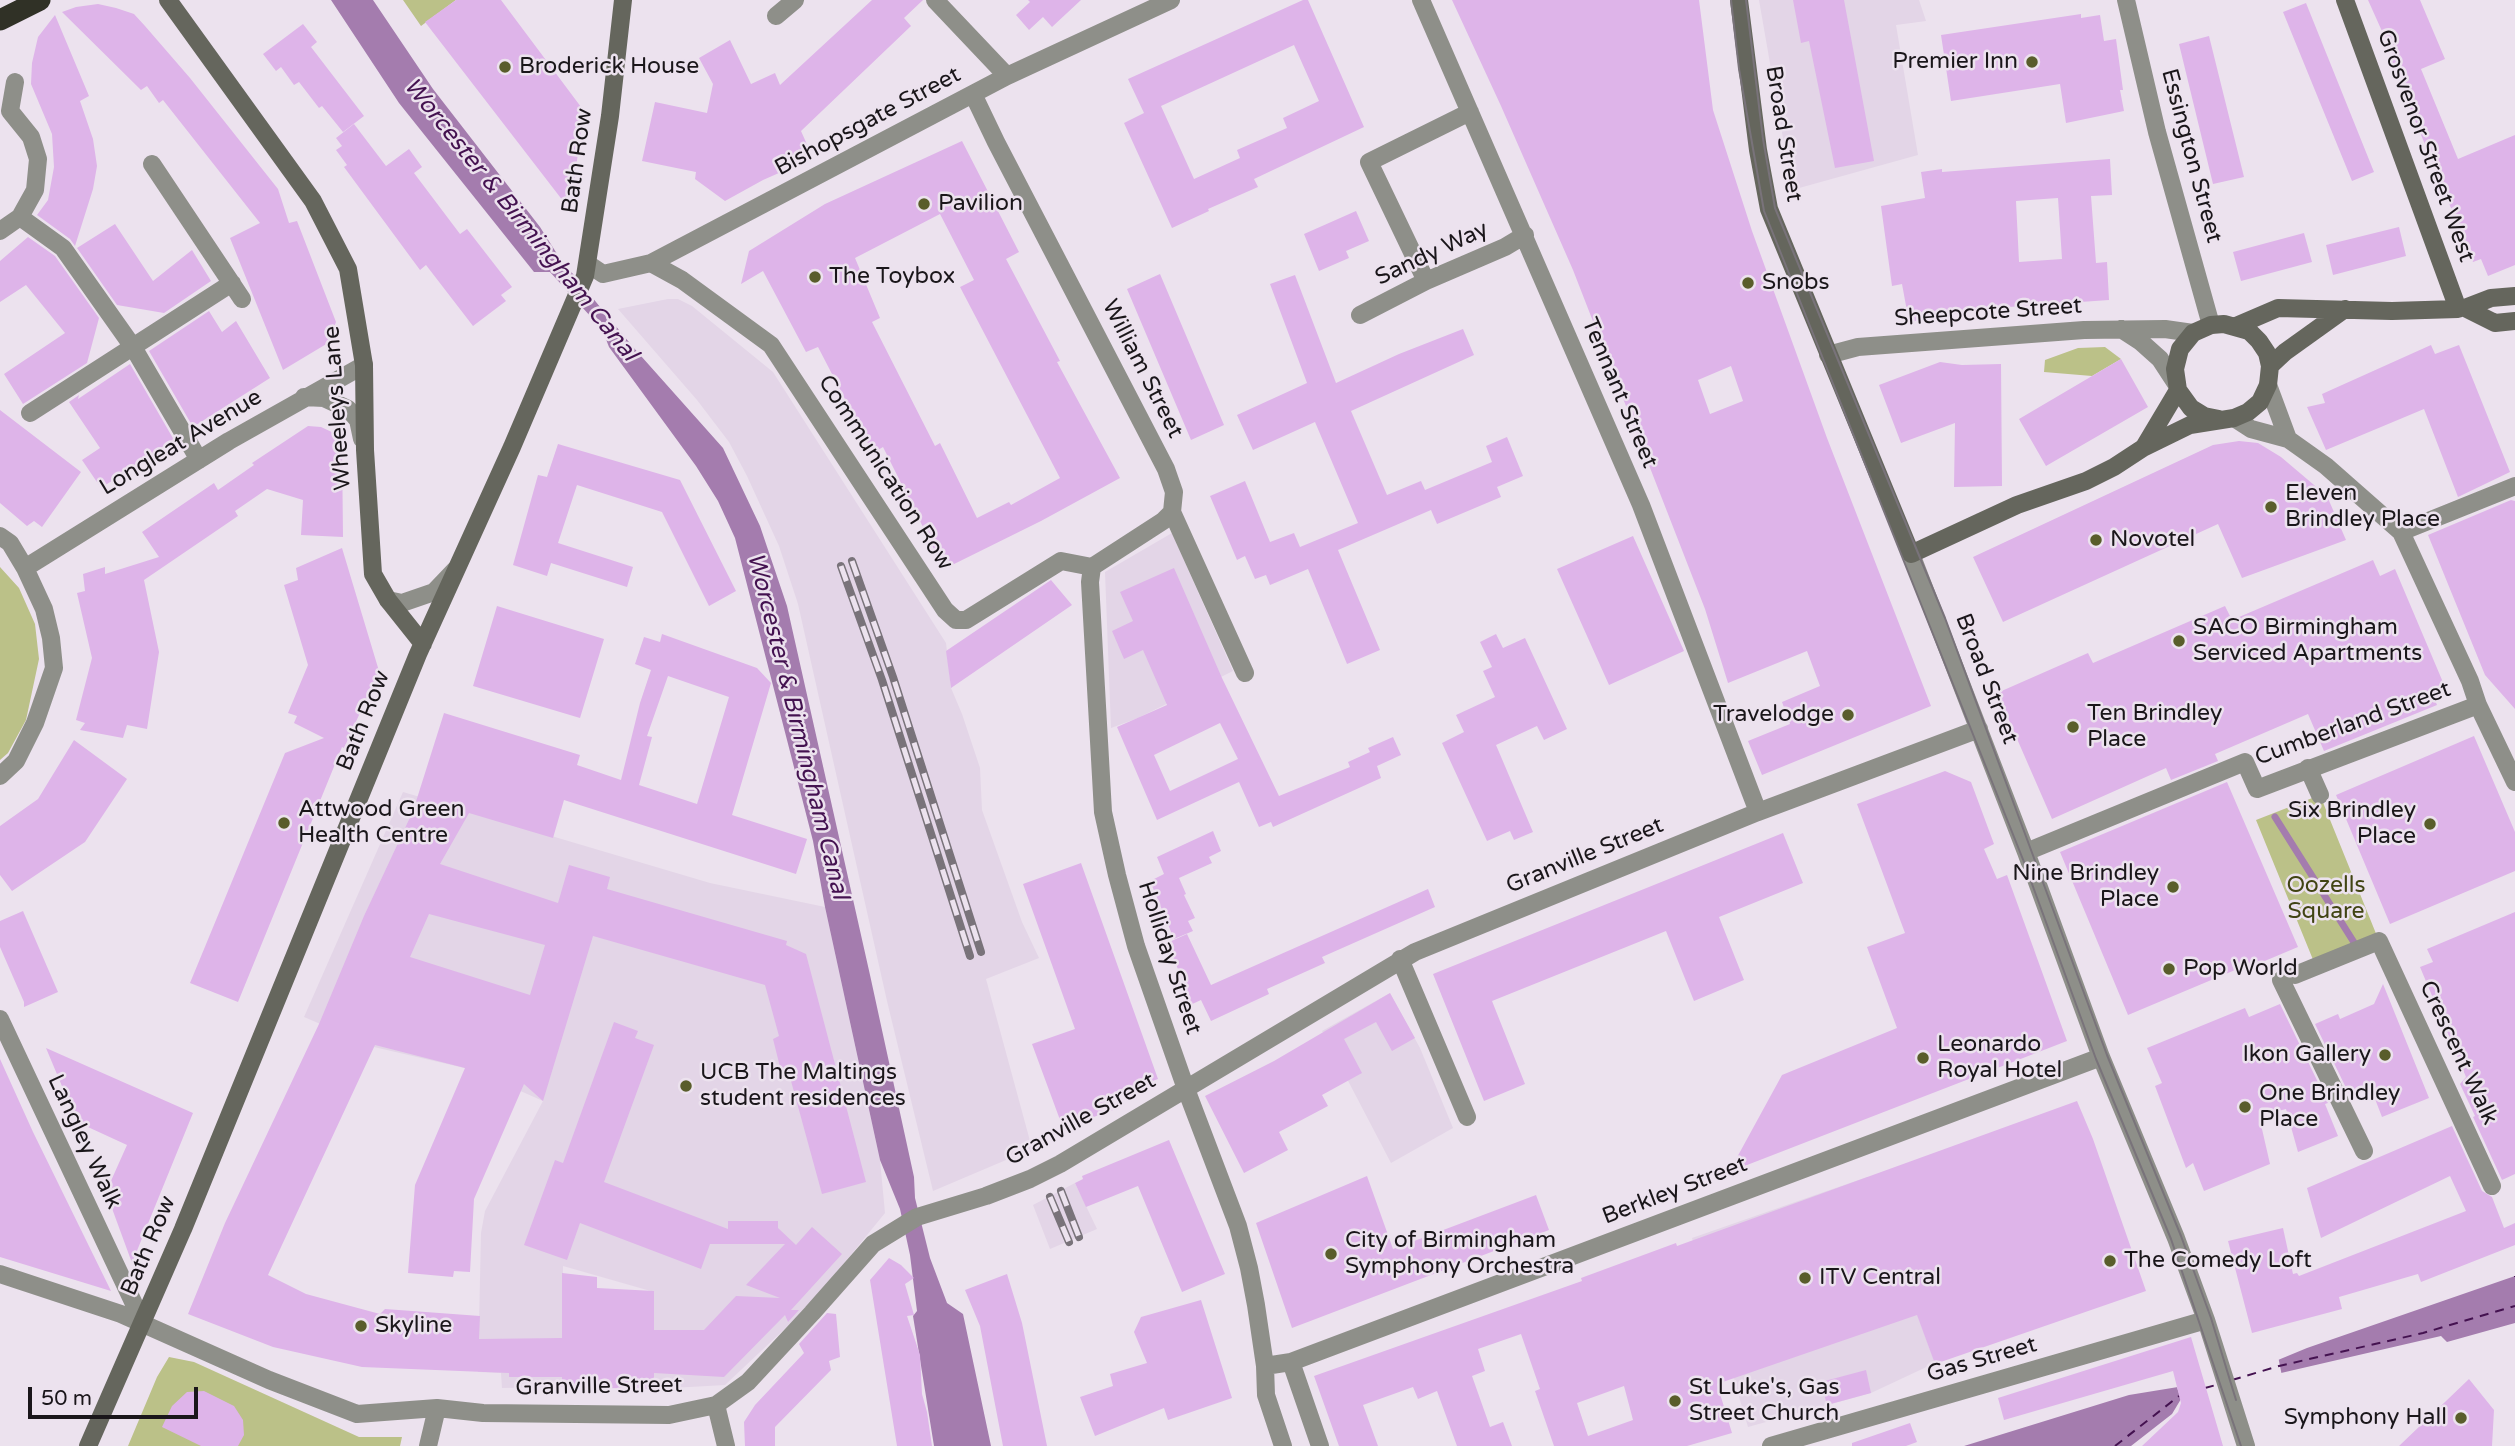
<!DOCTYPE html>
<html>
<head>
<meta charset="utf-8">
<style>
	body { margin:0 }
	#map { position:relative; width:2515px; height:1446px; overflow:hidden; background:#ece2ee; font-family:"Varela Round",sans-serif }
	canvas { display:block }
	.scale { position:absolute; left:28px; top:1387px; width:170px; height:32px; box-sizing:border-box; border:4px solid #1a161a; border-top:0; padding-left:9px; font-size:21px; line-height:24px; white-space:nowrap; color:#1a161a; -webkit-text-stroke:5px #ece2ee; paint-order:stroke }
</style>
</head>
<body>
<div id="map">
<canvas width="2515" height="1446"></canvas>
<div class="scale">50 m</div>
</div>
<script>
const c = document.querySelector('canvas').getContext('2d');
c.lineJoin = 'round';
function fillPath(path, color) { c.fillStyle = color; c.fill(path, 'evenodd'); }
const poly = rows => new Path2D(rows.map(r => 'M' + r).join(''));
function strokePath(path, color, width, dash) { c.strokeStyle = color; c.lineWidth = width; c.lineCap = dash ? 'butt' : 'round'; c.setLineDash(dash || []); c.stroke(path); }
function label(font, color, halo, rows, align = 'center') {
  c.font = font + ' "Varela Round",sans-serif'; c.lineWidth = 5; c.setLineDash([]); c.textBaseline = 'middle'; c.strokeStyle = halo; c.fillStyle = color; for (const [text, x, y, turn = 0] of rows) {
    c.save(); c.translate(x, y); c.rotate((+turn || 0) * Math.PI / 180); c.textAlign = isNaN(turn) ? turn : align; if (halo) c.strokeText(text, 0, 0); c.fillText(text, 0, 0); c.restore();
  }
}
fillPath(poly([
	[1759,0,1919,0,1926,21,1896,25,1918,155,1792,190],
	[668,299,678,299,692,306,773,372,946,643,951,688,962,714,980,768,982,810,1022,922,1039,958,986,979,1033,1152,1006,1160,933,1191,887,1001,798,604,779,546,747,476,729,442,697,400,618,309],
	[1172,533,1233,671,1138,718,1111,728,1105,572],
	[403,792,710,883,825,907,880,1160,885,1213,810,1305,725,1385,654,1389,654,1292,563,1266,562,1387,502,1388,501,1373,478,1372,481,1233,485,1211,543,1101,473,1070,374,1047,304,1017],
	[1390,993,1420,1048,1453,1128,1391,1163,1322,1031],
	[1867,1177,1935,1363,1871,1393,1748,1427,1692,1238],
	[1075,1183,1097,1229,1050,1249,1033,1205]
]), '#e3d5e7');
fillPath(poly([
	[403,0,456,0,421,26],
	[2105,347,2121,359,2092,376,2044,372,2045,360,2078,348],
	[0,567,19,588,35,624,39,659,26,720,8,753,0,760],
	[2320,795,2379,941,2316,967,2256,820],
	[169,1357,194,1362,359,1437,402,1437,400,1446,128,1446,157,1377]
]), '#bbc188');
fillPath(poly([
	[331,0,373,0,433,89,540,227,559,257,633,347,723,448,760,526,787,606,870,975,914,1177,915,1198,930,1258,947,1303,963,1314,991,1446,934,1446,913,1316,917,1311,910,1255,900,1209,880,1160,825,907,813,841,735,538,718,501,696,466,609,347,602,329,550,272,534,272,399,103],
	[2515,1276,2515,1323,2447,1342,2441,1336,2281,1373,2181,1399,2172,1414,2131,1446,1964,1446,2129,1395,2178,1387,2278,1360,2307,1348]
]), '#a47cae');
fillPath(poly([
	[2278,1356,2282,1376,2183,1402,2179,1408,2181,1400,2176,1384]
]), '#ece2ee');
strokePath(poly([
	[2275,817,2355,944]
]), '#a47cae', 7);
strokePath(poly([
	[2515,1276,2515,1277],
	[2232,1380,2279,1366,2423,1333,2515,1306],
	[2205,1388,2216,1385],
	[2115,1446,2179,1396]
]), '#441250', 2, [9, 7]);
fillPath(poly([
	[456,0,501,0,584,111,570,210,425,22],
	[872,0,923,0,904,18,911,26,801,131,813,158,763,180,725,201,695,179,696,172,642,161,655,102,707,113,713,84,699,58,730,40,751,84,775,73,780,85],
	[1028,0,1081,0,1052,27,1043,17,1029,30,1016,15,1030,2],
	[1303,0,1308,0,1364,127,1254,179,1258,187,1208,209,1209,211,1172,228,1124,123,1144,113,1128,79],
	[1294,45,1319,101,1283,118,1287,128,1237,150,1240,158,1194,179,1161,106],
	[1452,0,1699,0,1713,110,1752,231,1827,438,1931,706,1762,775,1748,741,1790,724,1782,702,1820,686,1807,651,1728,683,1705,609,1573,270,1501,106],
	[1731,366,1743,401,1710,414,1698,380],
	[1793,0,1844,0,1874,161,1835,168,1809,41,1801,43],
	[2368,0,2420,0,2445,59,2421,69,2458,159,2515,135,2515,265,2488,276,2481,259,2473,262,2390,59,2394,58],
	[2306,3,2374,172,2352,181,2283,12],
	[98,4,116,8,134,14,145,26,190,78,278,189,289,223,297,221,336,322,328,343,283,370,230,238,260,223,163,100,159,103,147,86,141,90,62,12,76,7],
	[2081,14,2081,18,2100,15,2104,41,2116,39,2123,90,2120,90,2124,111,2066,123,2060,84,1951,101,1941,35],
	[55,15,89,96,80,101,93,139,97,166,93,189,75,246,70,239,37,215,48,200,54,167,52,134,31,84,32,63,38,37],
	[303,24,317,42,311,47,364,116,343,132,322,106,319,108,299,82,294,85,281,67,276,71,263,54],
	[2209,36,2244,177,2213,184,2179,44],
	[354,124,386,166,409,149,422,167,414,173,460,234,467,229,512,287,501,295,506,301,473,326,426,265,420,270,344,167,347,165,336,150,342,146,336,138],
	[962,141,1019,252,1006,259,1060,361,1057,362,1120,478,1041,521,944,569,883,447,873,453,818,347,806,352,763,271,741,284,749,251,825,204],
	[940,214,974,280,960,287,1060,478,1011,505,1009,502,977,518,940,443,935,446,872,322,880,318,855,258],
	[2110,159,2112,195,2091,196,2096,263,2107,262,2109,300,1966,310,1967,312,1909,322,1902,284,1892,286,1881,206,1925,198,1921,172,1942,169,1942,172],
	[2058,198,2062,259,2019,262,2016,201],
	[1356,211,1369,241,1346,251,1349,258,1319,271,1304,234],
	[115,224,153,281,192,250,211,281,164,313,117,305,77,248],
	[2399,227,2406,256,2333,275,2326,245],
	[2304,233,2312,262,2241,281,2233,252],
	[28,237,55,256,99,318,87,363,23,404,4,374,65,333,26,285,0,302,0,261],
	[1160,274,1224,425,1191,440,1127,289],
	[1295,275,1336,383,1399,354,1463,329,1474,355,1351,411,1387,495,1421,481,1425,490,1492,462,1486,446,1507,437,1523,476,1497,487,1501,497,1437,524,1431,510,1338,550,1380,650,1347,664,1308,569,1270,585,1266,575,1255,579,1245,556,1237,560,1210,496,1245,481,1270,542,1294,533,1300,547,1358,523,1315,422,1253,450,1237,415,1307,383,1270,284],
	[209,311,222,332,236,321,270,378,193,427,149,351],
	[2431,345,2435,354,2459,345,2510,472,2458,497,2424,409,2326,450,2307,407,2325,403,2322,394],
	[2121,359,2148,407,2046,466,2019,419],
	[1940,362,1962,365,2001,364,2002,486,1954,487,1955,423,1901,443,1879,385],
	[130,364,174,440,101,488,82,460,100,448,69,402,79,395,78,399],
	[0,410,81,472,42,527,34,521,27,526,0,503],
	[308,426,321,427,336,434,342,444,343,537,301,535,303,500,267,489,235,511,238,516,144,580,159,652,147,729,127,725,123,738,80,730,85,723,76,720,92,658,77,593,85,591,83,574,105,567,105,574,159,557,142,532,214,483,218,490,254,465,252,463],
	[2239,441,2258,443,2281,457,2327,496,2346,540,2242,578,2218,524,2003,622,1973,557,2213,445],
	[558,444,680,480,736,591,709,606,662,512,577,485,558,543,633,567,627,587,551,563,547,576,513,565,538,475,547,477],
	[2511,500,2515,501,2515,709,2485,675,2428,535],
	[1633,536,1684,651,1609,685,1557,569],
	[342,548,379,671,344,748,342,747,238,1002,190,983,285,753,324,738,294,723,297,716,288,713,308,665,284,585,298,580,296,568],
	[2373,560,2380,576,2395,569,2445,687,2432,693,2437,705,2324,751,2308,714,2215,754,2218,761,2171,780,2166,768,2052,819,1997,693,2088,653,2093,663,2225,606,2232,620],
	[1174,568,1222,678,1279,796,1350,767,1348,762,1370,752,1368,748,1393,737,1401,755,1377,766,1381,778,1273,827,1271,822,1259,827,1239,782,1157,820,1117,727,1167,705,1143,650,1124,659,1112,631,1133,621,1120,592],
	[1220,723,1238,759,1170,791,1154,755],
	[1051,580,1072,605,951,688,946,651],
	[497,606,604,639,580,718,473,686],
	[662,634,757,668,771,683,732,815,807,839,796,874,564,800,553,838,469,813,440,864,558,903,569,865,610,877,607,889,787,941,786,945,806,954,866,1182,822,1194,788,1070,781,1071,773,1039,779,1036,765,985,593,936,543,1101,524,1084,474,1199,470,1272,454,1271,453,1277,408,1273,415,1185,465,1068,375,1045,268,1275,306,1294,380,1314,385,1309,480,1316,479,1339,562,1338,562,1273,597,1277,597,1288,654,1291,654,1330,704,1330,736,1296,780,1298,746,1285,785,1244,710,1244,701,1269,580,1223,567,1260,524,1245,555,1160,563,1163,614,1022,638,1031,635,1038,654,1045,604,1182,728,1229,728,1221,778,1221,778,1228,796,1245,812,1227,842,1254,791,1310,799,1310,788,1322,785,1315,724,1377,654,1373,654,1389,562,1387,562,1377,509,1377,509,1373,362,1367,273,1347,188,1314,225,1223,319,1024,364,916,413,811,444,713,580,755,577,765,621,780,640,703,651,670,635,664,644,637,660,642],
	[668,676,729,697,697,804,639,785,652,737,647,736],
	[429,914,545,945,530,995,410,957],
	[1496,634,1503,648,1525,638,1567,729,1544,740,1537,726,1496,745,1533,832,1514,840,1510,831,1487,841,1442,743,1464,732,1456,715,1495,697,1483,671,1492,667,1480,642],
	[2474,736,2515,832,2515,871,2390,924,2336,795],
	[74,740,127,779,85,842,12,891,0,875,0,826,38,799],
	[1945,771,1971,782,1994,844,1984,849,1997,879,2007,875,2067,1041,1729,1172,1782,1075,1897,1028,1867,947,1905,933,1857,804],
	[2227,782,2298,947,2248,968,2247,965,2128,1015,2060,852],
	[1213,831,1221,851,1209,857,1212,863,1179,878,1186,894,1184,895,1195,918,1188,921,1193,931,1174,939,1150,881,1164,874,1157,857],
	[1783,833,1803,883,1719,917,1744,980,1694,1001,1666,931,1492,1001,1525,1084,1484,1101,1433,974],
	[1081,863,1158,1079,1108,1097,1113,1110,1063,1128,1032,1044,1075,1029,1023,884],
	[1428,889,1435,907,1322,957,1325,963,1267,989,1269,994,1211,1021,1201,1000,1188,1006,1178,983,1183,981,1167,943,1187,934,1211,985],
	[23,911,58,992,24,1007,24,1002,0,947,0,921],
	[2515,912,2515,1174,2502,1180,2473,1117,2475,1116,2460,1084,2466,1077,2420,967,2433,962,2427,949],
	[2383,984,2429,1098,2382,1117,2370,1086,2349,1094,2315,1024,2338,1014,2340,1019,2374,1004],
	[1390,993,1415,1038,1392,1051,1376,1022,1344,1039,1362,1073,1322,1095,1328,1106,1279,1132,1288,1150,1244,1173,1205,1096,1274,1061],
	[2280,1004,2328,1103,2325,1104,2338,1136,2298,1152,2286,1109,2259,1116,2270,1164,2204,1191,2193,1163,2186,1168,2155,1086,2162,1083,2147,1048,2245,1008,2249,1017],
	[46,1048,193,1113,132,1263,106,1192,127,1145,77,1122],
	[0,1059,33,1132,111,1291,0,1257],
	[2077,1101,2093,1139,2146,1291,1935,1364,1917,1315,1717,1384,1732,1433,1687,1446,1554,1446,1535,1391,1540,1389,1521,1334,1478,1349,1485,1371,1472,1376,1490,1427,1503,1422,1512,1446,1457,1446,1437,1391,1418,1399,1413,1387,1363,1405,1378,1446,1339,1446,1314,1376,1582,1281,1581,1278,1676,1243,1677,1246],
	[1624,1386,1633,1420,1588,1436,1577,1403],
	[2452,1126,2482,1191,2492,1197,2504,1228,2515,1223,2515,1245,2421,1282,2418,1274,2339,1297,2342,1309,2252,1333,2228,1241,2283,1228,2293,1274,2297,1273,2299,1276,2466,1211,2450,1176,2321,1238,2307,1188],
	[1169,1140,1225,1274,1182,1292,1138,1186,1086,1207,1075,1183,1083,1179,1082,1176],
	[1367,1176,1393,1249,1536,1195,1549,1230,1292,1328,1256,1223],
	[889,1258,901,1265,914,1278,905,1284,914,1315,907,1316,920,1355,922,1394,927,1412,932,1446,897,1446,870,1280],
	[1007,1274,1022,1323,1047,1446,1003,1446,980,1326,965,1290],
	[1201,1300,1232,1398,1168,1420,1164,1408,1095,1436,1080,1397,1113,1386,1110,1374,1147,1363,1134,1332,1141,1317],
	[827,1313,836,1314,840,1357,829,1361,831,1370,775,1427,775,1446,745,1446,744,1422,755,1405,804,1353,799,1344],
	[2191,1337,2223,1446,2142,1446,2178,1412,2181,1403,2173,1371,2004,1420,1998,1398],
	[1866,1370,1871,1393,1827,1405,1821,1382],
	[2469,1379,2494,1410,2492,1446,2399,1446],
	[204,1391,234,1406,243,1420,244,1435,238,1446,201,1446,162,1427,172,1406,187,1392],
	[1910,1423,1917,1442,1906,1446,1852,1446,1852,1443]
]), '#deb4e9');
strokePath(poly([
	[935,0,1007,76],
	[1421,0,1641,505,1758,812],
	[2126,0,2157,132,2211,325],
	[776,16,795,0],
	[973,94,996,142,1166,469,1174,492,1172,512,1245,673],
	[152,164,242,299],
	[20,217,63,248,133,347,199,460],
	[0,231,20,217,35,190,38,159,31,137,10,111,15,82],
	[651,263,682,280,771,345,945,610,956,620,966,620,1061,561,1092,567],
	[588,264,603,274,651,263,1007,76,1171,0],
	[1426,281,1369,162,1470,112],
	[1360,315,1426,281,1505,247,1525,235],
	[2121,329,2141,342,2160,359,2177,385],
	[1828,355,1858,347,2084,330,2165,329,2193,333],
	[2268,385,2288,439],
	[304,397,324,398,348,409,358,420,362,439],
	[30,413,232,283],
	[2234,418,2251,429,2288,439,2326,466,2401,532,2470,681,2478,705,2515,782],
	[2401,532,2515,486],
	[0,536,10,543,25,568,44,609,51,638,54,668,35,723,16,761,0,776],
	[1911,554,2026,852,2101,1057,2176,1238,2206,1320,2246,1446],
	[1092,567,1090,582,1103,812,1117,875,1136,946,1186,1089,1238,1226,1249,1268,1256,1305,1265,1366,1266,1395,1283,1446],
	[1092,567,1163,521,1172,512],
	[25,568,229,441,364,365],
	[388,600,402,603,434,592,455,570],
	[2308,768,2320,795],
	[2026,852,2245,762,2257,789,2478,705],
	[1400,959,1467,1117],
	[2295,975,2379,941,2492,1186],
	[2281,980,2364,1151],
	[0,1019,143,1323],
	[0,1274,121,1314,269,1380,357,1414,437,1408,483,1413,669,1415,716,1405,748,1382,812,1313,873,1244,917,1217,986,1196,1030,1179,1060,1164,1415,952,1758,812,1979,729],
	[1291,1362,1320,1446],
	[1265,1366,1291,1362,2101,1057],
	[716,1405,726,1446],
	[428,1446,437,1408],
	[1771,1446,2206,1320]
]), '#8e8f89', 18);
strokePath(poly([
	[168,0,313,201,348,269,364,365,365,450,373,574,388,600,423,644],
	[1739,0,1758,150,1769,209,1911,554,2017,505,2086,481,2114,467,2143,448,2190,425,2234,418,2248,412,2260,402,2268,385,2270,366,2267,353,2259,341,2249,331,2224,324,2211,325,2193,333,2180,349,2175,369,2178,390,2191,408,2204,416,2219,419],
	[2465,308,2495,323,2515,321],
	[2465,308,2491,298,2515,296],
	[2236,326,2278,308,2392,311,2458,309,2345,0],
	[2270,366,2285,352,2345,309],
	[2144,447,2178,390],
	[88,1446,183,1229,418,654,512,447,585,276,610,116,623,0]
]), '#65665d', 18);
strokePath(poly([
	[0,20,40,0]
]), '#303126', 21);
strokePath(poly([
	[1731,0,1739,69,1764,211,2024,862,2096,1059,2171,1239,2241,1446],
	[1746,0,1763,139,1775,208,1945,618,2107,1055,2181,1236,2211,1318,2236,1400]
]), '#79737a', 2);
const rail = poly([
	[852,561,893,677,981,952],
	[841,566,882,680,970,956],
	[1061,1191,1079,1237],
	[1050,1197,1069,1242]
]);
strokePath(rail, '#79737a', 8);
strokePath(rail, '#ece2ee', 5, [16]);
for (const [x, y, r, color] of [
	[2032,62,7,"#595d2b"],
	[505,67,7,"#595d2b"],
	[924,204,7,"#595d2b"],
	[815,277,7,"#595d2b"],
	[1748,283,7,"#595d2b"],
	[2271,507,7,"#595d2b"],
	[2096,540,7,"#595d2b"],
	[2179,641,7,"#595d2b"],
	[1848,715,7,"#595d2b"],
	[2073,727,7,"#595d2b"],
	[284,823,7,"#595d2b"],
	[2430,824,7,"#595d2b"],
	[2173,887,7,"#595d2b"],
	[2169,969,7,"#595d2b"],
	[2385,1055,7,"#595d2b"],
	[1923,1058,7,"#595d2b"],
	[686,1086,7,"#595d2b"],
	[2245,1107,7,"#595d2b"],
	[1331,1254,7,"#595d2b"],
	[2110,1261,7,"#595d2b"],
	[1805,1278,7,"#595d2b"],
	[361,1326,7,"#595d2b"],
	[1675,1401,7,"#595d2b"],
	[2461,1418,7,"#595d2b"]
]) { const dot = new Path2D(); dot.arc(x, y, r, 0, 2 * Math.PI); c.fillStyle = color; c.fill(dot); strokePath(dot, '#ece2ee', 2.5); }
label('23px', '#1a161a', '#ece2ee', [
	["Premier Inn",2018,62,"right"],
	["Broderick House",519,67],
	["Pavilion",938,204],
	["The Toybox",829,277],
	["Snobs",1762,283],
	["Eleven",2285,494],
	["Brindley Place",2285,520],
	["Novotel",2110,540],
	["SACO Birmingham",2193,628],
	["Serviced Apartments",2193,654],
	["Ten Brindley",2087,714],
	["Place",2087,740],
	["Travelodge",1834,715,"right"],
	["Attwood Green",298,810],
	["Health Centre",298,836],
	["Six Brindley",2416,811,"right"],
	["Place",2416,837,"right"],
	["Nine Brindley",2159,874,"right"],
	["Place",2159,900,"right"],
	["Pop World",2183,969],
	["Leonardo",1937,1045],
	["Royal Hotel",1937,1071],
	["Ikon Gallery",2371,1055,"right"],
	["UCB The Maltings",700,1073],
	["student residences",700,1099],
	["One Brindley",2259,1094],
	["Place",2259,1120],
	["City of Birmingham",1345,1241],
	["Symphony Orchestra",1345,1267],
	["The Comedy Loft",2124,1261],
	["ITV Central",1819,1278],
	["Skyline",375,1326],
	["St Luke's, Gas",1689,1388],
	["Street Church",1689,1414],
	["Symphony Hall",2447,1418,"right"]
], 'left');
label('23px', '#1a161a', '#ece2ee', [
	["Bishopsgate Street",868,122,-28],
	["Broad Street",1783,134,81],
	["Grosvenor Street West",2425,146,70],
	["Essington Street",2191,156,75],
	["Bath Row",578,161,-82],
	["Sandy Way",1432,254,-25],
	["Sheepcote Street",1988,313,-4],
	["William Street",1142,369,63],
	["Tennant Street",1619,393,67],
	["Wheeleys Lane",338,408,-94],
	["Longleat Avenue",181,443,-31],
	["Communication Row",885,473,57],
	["Broad Street",1986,679,69],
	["Bath Row",364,721,-68],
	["Cumberland Street",2353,724,-20],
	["Granville Street",1585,856,-22],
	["Holliday Street",1169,958,72],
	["Crescent Walk",2458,1053,65],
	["Granville Street",1081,1120,-29],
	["Langley Walk",84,1142,65],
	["Berkley Street",1675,1191,-21],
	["Bath Row",149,1246,-67],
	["Gas Street",1982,1360,-16],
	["Granville Street",599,1387,-1]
]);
label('23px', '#414413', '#ece2ee', [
	["Oozells",2326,886],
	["Square",2326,912]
]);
label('italic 24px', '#441250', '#ece2ee', [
	["Worcester & Birmingham Canal",520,220,51],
	["Worcester & Birmingham Canal",797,726,76]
]);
</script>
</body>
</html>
